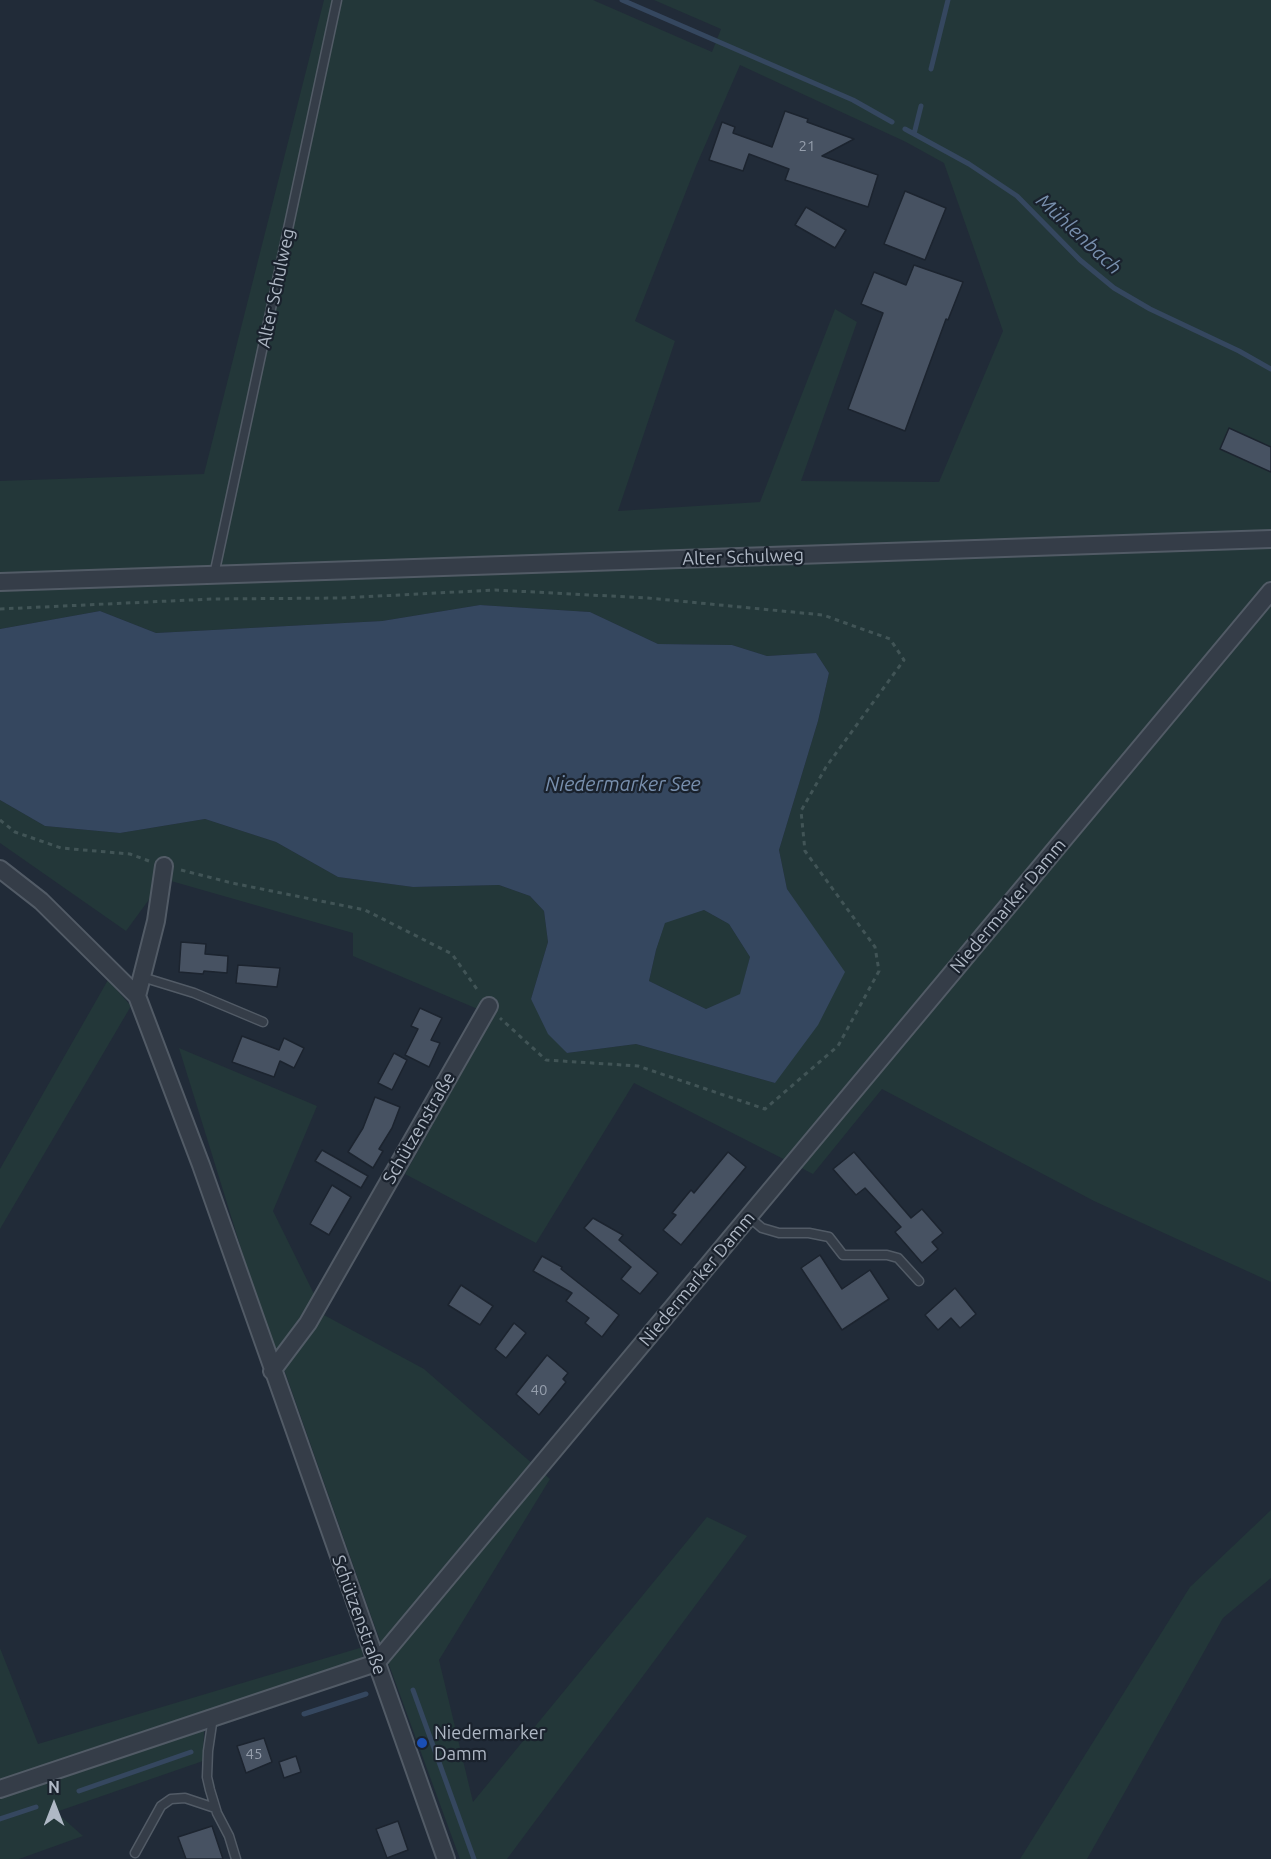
<!DOCTYPE html>
<html>
<head>
<meta charset="utf-8">
<style>
	body { margin:0 }
	#map { position:relative; width:1271px; height:1859px; overflow:hidden; background:#212b38; font-family:Ubuntu,sans-serif }
	canvas { display:block }
	.north { position:absolute; left:24px; top:1775px; width:60px; height:60px; -webkit-text-stroke:4px #1a222d; paint-order:stroke; rotate:0deg; font-size:16px; font-weight:700; line-height:24px; text-align:center; color:#afb8c5 }
	.north::after { content:''; display:block; margin:auto; width:21px; height:27px; background:#afb8c5; clip-path:polygon(50% 0,100% 100%,50% 72%,0 100%) }
</style>
</head>
<body>
<div id="map">
<canvas width="1271" height="1859"></canvas>
<div class="north">N</div>
</div>
<script>
const c = document.querySelector('canvas').getContext('2d');
c.lineJoin = 'round';
function fillPath(path, color) { c.fillStyle = color; c.fill(path, 'evenodd'); }
const poly = rows => new Path2D(rows.map(r => 'M' + r).join(''));
function strokePath(path, color, width, dash) { c.strokeStyle = color; c.lineWidth = width; c.lineCap = dash ? 'butt' : 'round'; c.setLineDash(dash || []); c.stroke(path); }
function label(font, color, halo, rows, align = 'center') {
  c.font = font + ' Ubuntu,sans-serif'; c.lineWidth = 4.5; c.setLineDash([]); c.textBaseline = 'middle'; c.strokeStyle = halo; c.fillStyle = color; for (const [text, x, y, turn = 0] of rows) {
    c.save(); c.translate(x, y); c.rotate((+turn || 0) * Math.PI / 180); c.textAlign = isNaN(turn) ? turn : align; if (halo) c.strokeText(text, 0, 0); c.fillText(text, 0, 0); c.restore();
  }
}
fillPath(poly([
	[324,0,593,0,712,52,721,29,654,0,1271,0,1271,1282,1094,1201,882,1089,813,1174,634,1083,536,1243,405,1174,494,1016,353,956,353,933,164,879,126,931,0,843,0,800,45,826,120,833,205,819,276,842,338,877,413,887,499,885,530,896,544,911,548,942,531,999,567,1053,636,1044,775,1083,810,924,787,889,779,850,818,721,829,673,816,653,767,656,732,645,658,644,590,612,480,605,382,621,156,633,100,611,0,629,0,481,204,474],
	[740,65,906,142,944,163,1003,331,939,482,801,481,857,322,835,309,760,502,618,511,675,341,635,321,696,166],
	[704,910,729,924,750,957,741,994,706,1009,649,981,656,950,665,922],
	[108,980,131,1006,0,1229,0,1169],
	[179,1048,317,1106,273,1211,315,1296,274,1355],
	[324,1315,424,1369,550,1479,439,1660,473,1802,707,1517,747,1536,507,1859,460,1859,369,1610,284,1369],
	[1271,1510,1271,1578,1223,1618,1087,1859,1020,1859,1190,1587],
	[363,1647,361,1678,204,1731,203,1761,56,1812,83,1836,19,1859,0,1859,0,1648,38,1744]
]), '#233739');
fillPath(poly([
	[480,605,590,612,658,644,732,645,767,656,816,653,829,673,818,721,779,850,787,889,845,972,818,1025,775,1083,636,1044,567,1053,548,1034,531,999,548,942,544,911,530,896,499,885,413,887,338,877,276,842,205,819,120,833,45,826,0,800,0,629,100,611,156,633,382,621],
	[704,910,729,924,750,957,740,994,706,1009,649,981,656,950,665,923]
]), '#35475f');
strokePath(poly([
	[622,0,853,100,892,122],
	[931,69,948,0],
	[905,129,969,164,1017,196,1080,260,1114,288,1150,309,1239,351,1271,369],
	[914,134,921,106],
	[413,1690,474,1859],
	[304,1714,366,1694],
	[79,1791,191,1752],
	[0,1819,36,1807]
]), '#35475f', 5);
const building = poly([
	[785,111,808,119,807,122,854,139,822,156,878,175,868,207,785,180,789,169,749,154,743,171,709,160,722,122,735,127,733,133,772,147,785,111],
	[905,191,946,208,925,260,884,244,905,191],
	[806,207,846,230,835,248,795,225,806,207],
	[914,265,963,282,948,320,946,319,905,431,848,409,883,313,861,304,874,272,906,285,914,265],
	[1229,428,1271,447,1271,472,1220,449,1229,428],
	[181,942,206,944,205,954,228,956,227,973,204,971,203,974,179,972,181,942],
	[238,965,280,968,277,987,236,983,238,965],
	[420,1008,442,1018,431,1040,440,1043,429,1067,405,1055,418,1029,411,1026,420,1008],
	[242,1036,279,1050,284,1038,304,1048,294,1068,280,1061,274,1077,232,1062,242,1036],
	[394,1053,407,1060,392,1090,378,1083,394,1053],
	[375,1097,400,1107,392,1128,379,1149,383,1151,373,1168,348,1152,363,1128,375,1097],
	[322,1150,368,1176,361,1188,315,1161,322,1150],
	[728,1152,746,1167,681,1245,663,1230,676,1215,672,1213,691,1190,694,1193,728,1152],
	[854,1152,911,1218,922,1209,943,1233,932,1242,938,1249,922,1263,895,1232,901,1227,865,1188,856,1195,833,1169,854,1152],
	[332,1185,351,1197,329,1235,310,1224,332,1185],
	[593,1218,623,1235,619,1240,658,1273,640,1294,621,1279,631,1267,584,1228,593,1218],
	[820,1255,842,1289,870,1270,889,1299,842,1330,801,1268,820,1255],
	[542,1256,562,1267,561,1269,619,1315,602,1337,585,1323,589,1318,566,1301,572,1293,533,1271,542,1256],
	[461,1285,493,1306,480,1325,448,1305,461,1285],
	[955,1288,976,1314,960,1328,951,1318,938,1330,925,1315,955,1288],
	[514,1323,526,1333,506,1358,495,1349,514,1323],
	[547,1355,568,1373,563,1379,566,1382,539,1415,516,1394,547,1355],
	[264,1738,272,1762,246,1773,237,1746,264,1738],
	[296,1756,301,1772,284,1778,279,1762,296,1756],
	[398,1821,408,1850,387,1858,376,1829,398,1821],
	[212,1826,223,1859,186,1859,178,1837,212,1826]
]);
fillPath(building, '#475262');
strokePath(building, '#1c242f', 1.5);
const lane = poly([
	[214,575,337,0],
	[142,977,194,993,263,1022],
	[749,1217,762,1228,779,1233,809,1233,829,1237,843,1255,887,1255,898,1258,919,1281],
	[213,1717,208,1751,207,1777,210,1790,217,1813,229,1836,236,1859],
	[135,1853,161,1806,171,1799,185,1798,215,1808]
]);
const street = poly([
	[0,582,1271,539],
	[0,869,41,901,137,996,201,1165,446,1859],
	[137,996,156,921,164,866],
	[272,1371,308,1323,489,1006],
	[0,1789,376,1663,1271,591]
]);
strokePath(lane, '#525b66', 11);
strokePath(street, '#525b66', 20);
strokePath(poly([
	[0,609,212,599,341,598,495,590,648,598,823,615,890,639,904,660,826,767,801,811,805,851,875,947,879,971,838,1046,765,1109,638,1066,546,1060,500,1018],
	[0,820,15,832,61,848,130,854,149,861],
	[181,870,232,883,365,910,452,954,479,992]
]), '#415456', 3, [4.5, 4.5]);
strokePath(lane, '#353d48', 8);
strokePath(street, '#353d48', 16);
for (const [x, y, r, color] of [
	[422,1743,6,"#1a4fb4"]
]) { const dot = new Path2D(); dot.arc(x, y, r, 0, 2 * Math.PI); c.fillStyle = color; c.fill(dot); strokePath(dot, '#1a222d', 2); }
label('15px', '#959eac', null, [
	["21",807,146],
	["40",539,1390],
	["45",254,1754]
]);
label('18px', '#afb8c5', '#1a222d', [
	["Alter Schulweg",276,288,-78],
	["Alter Schulweg",743,557,-2],
	["Niedermarker Damm",1008,906,-50],
	["Schützenstraße",419,1128,-60],
	["Niedermarker Damm",697,1279,-50],
	["Schützenstraße",359,1615,70]
]);
label('18px', '#afb8c5', '#1a222d', [
	["Niedermarker",434,1733],
	["Damm",434,1754]
], 'left');
label('italic 20px', '#788fad', '#1a222d', [
	["Mühlenbach",1079,234,43],
	["Niedermarker See",623,784]
]);
</script>
</body>
</html>
